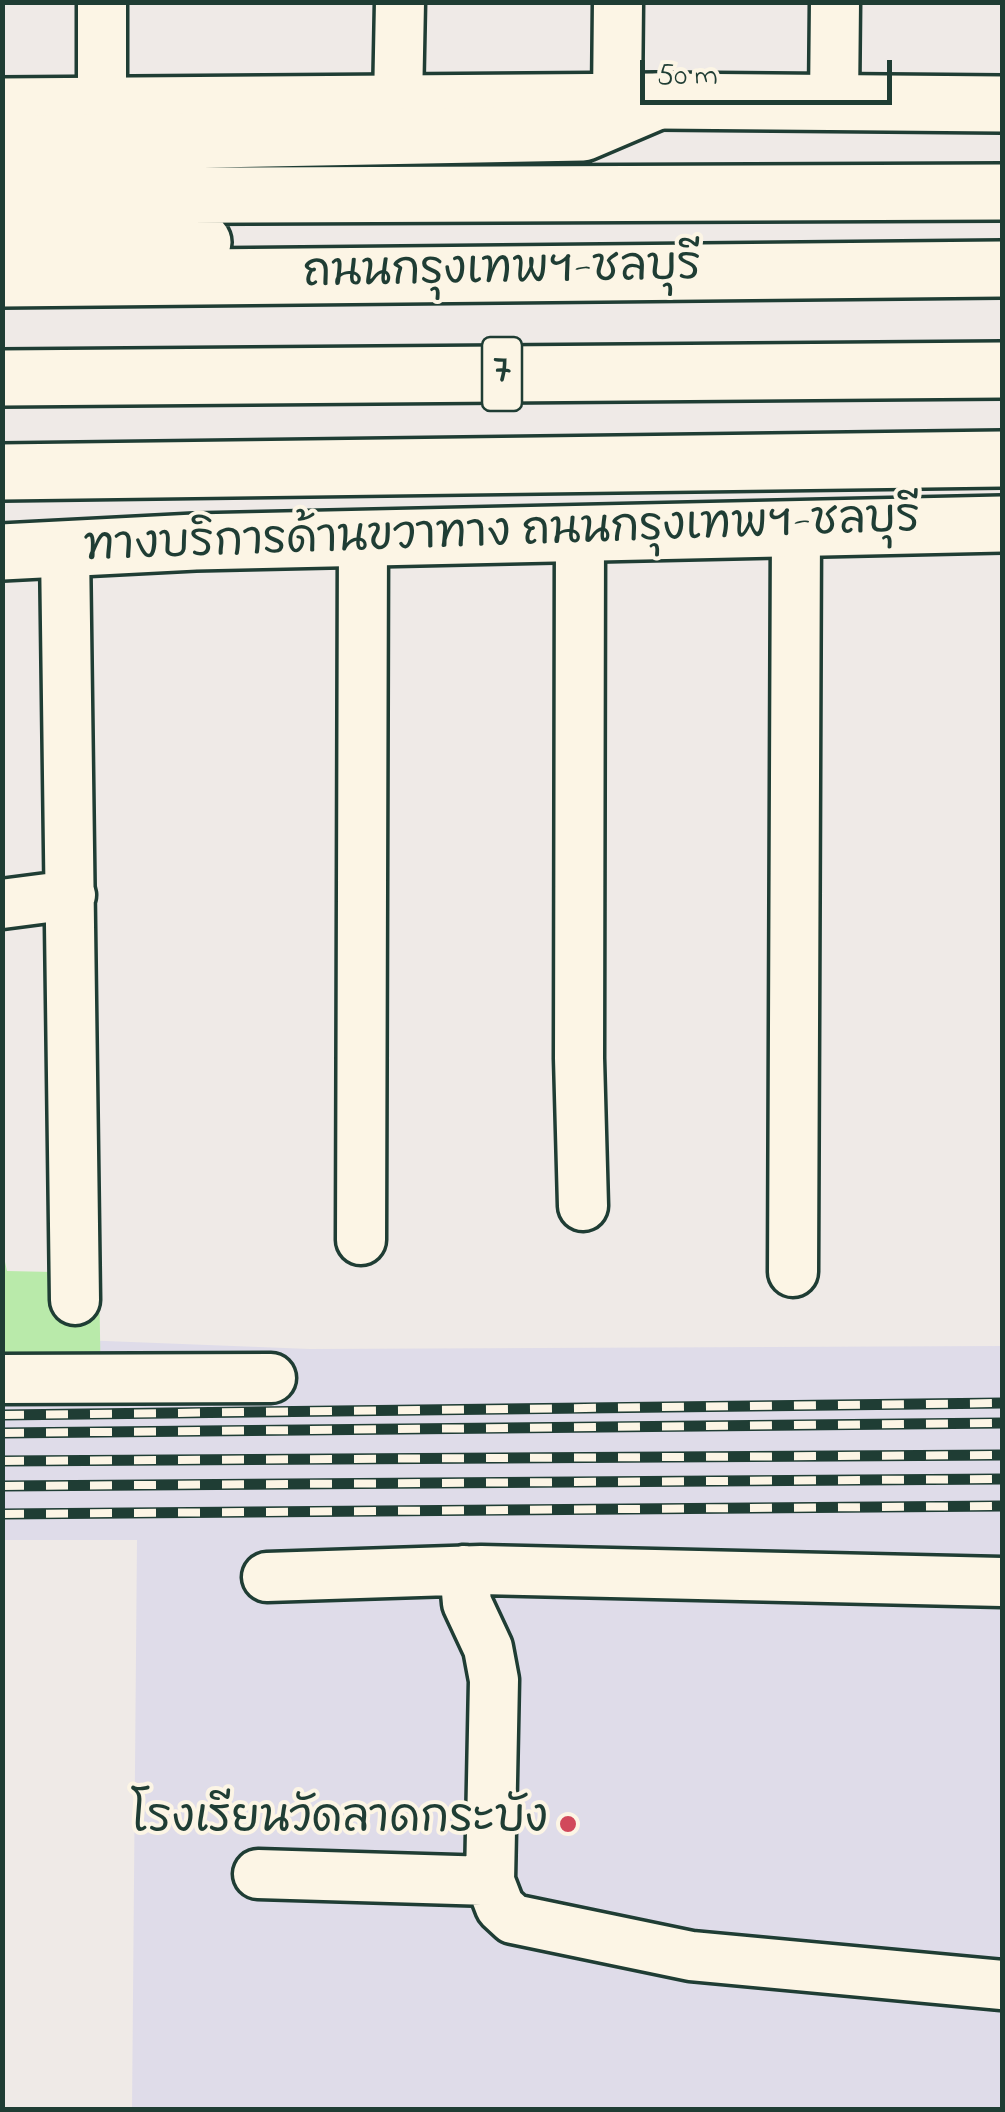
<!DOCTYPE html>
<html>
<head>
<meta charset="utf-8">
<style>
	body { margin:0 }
	#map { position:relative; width:1005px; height:2112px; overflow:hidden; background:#efeae7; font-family:"Indie Flower",sans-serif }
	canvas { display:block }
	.frame { position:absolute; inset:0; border:5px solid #1f3d34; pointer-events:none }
	.scale { position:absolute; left:640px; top:60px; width:252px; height:45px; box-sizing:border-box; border:5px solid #1f3d34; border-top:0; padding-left:12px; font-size:30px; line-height:35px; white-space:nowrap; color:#1f3d34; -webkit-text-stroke:8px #fcf5e5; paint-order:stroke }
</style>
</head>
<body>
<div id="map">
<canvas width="1005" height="2112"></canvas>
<div class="frame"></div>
<div class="scale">50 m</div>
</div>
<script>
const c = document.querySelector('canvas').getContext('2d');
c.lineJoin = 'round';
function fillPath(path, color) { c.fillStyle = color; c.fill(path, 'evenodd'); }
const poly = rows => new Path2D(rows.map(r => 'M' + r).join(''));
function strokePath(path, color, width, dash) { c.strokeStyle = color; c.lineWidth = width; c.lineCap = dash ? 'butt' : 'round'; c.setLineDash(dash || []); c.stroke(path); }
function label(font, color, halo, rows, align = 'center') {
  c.font = font + ' "Indie Flower","Playpen Sans Thai",sans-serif'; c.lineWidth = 8; c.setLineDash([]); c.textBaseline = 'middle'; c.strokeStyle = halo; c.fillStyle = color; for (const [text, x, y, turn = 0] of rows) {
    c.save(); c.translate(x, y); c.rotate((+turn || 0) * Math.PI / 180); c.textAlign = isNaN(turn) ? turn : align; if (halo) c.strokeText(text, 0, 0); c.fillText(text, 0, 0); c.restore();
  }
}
fillPath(poly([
	[3,1337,310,1349,1002,1346,1002,2109,132,2109,137,1540,3,1540]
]), '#dfdce9');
fillPath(poly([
	[2,1248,7,1271,99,1273,101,1394,3,1394]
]), '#b9eaaa');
const minor = poly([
	[617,101,618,2],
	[398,103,400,2],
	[834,103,835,2],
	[102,107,102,2],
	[580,533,579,1058,583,1206],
	[65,549,75,1300],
	[2,904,71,895],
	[361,1240,363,538],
	[793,1272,796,529],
	[2,1379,271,1378],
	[464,1570,467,1603,488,1648,494,1680,490,1881,500,1907,513,1919,691,1956,1002,1985],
	[267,1577,481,1570,1002,1582],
	[258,1874,490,1881]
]);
const major = poly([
	[2,106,658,101,1002,104],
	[2,552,195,542,1002,524]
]);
const highway = poly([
	[2,144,583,133,658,101],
	[2,196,1002,192],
	[2,228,50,238,203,242],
	[2,279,1002,269],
	[2,378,1002,370],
	[2,472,1002,459]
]);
strokePath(minor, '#1f3d34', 55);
strokePath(major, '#1f3d34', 62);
strokePath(highway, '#1f3d34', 62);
strokePath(minor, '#fcf5e5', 48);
strokePath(major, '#fcf5e5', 55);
strokePath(highway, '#fcf5e5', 55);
const rail = poly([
	[2,1415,1002,1403],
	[2,1433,1002,1423],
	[2,1461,1002,1455],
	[2,1486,1002,1479],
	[2,1514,1002,1506]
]);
strokePath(rail, '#1f3d34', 11);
strokePath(rail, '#fcf5e5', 8, [22]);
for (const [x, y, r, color] of [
	[568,1824,10,"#d1495b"]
]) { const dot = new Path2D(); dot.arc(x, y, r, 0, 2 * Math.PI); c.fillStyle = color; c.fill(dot); strokePath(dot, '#fcf5e5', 4); }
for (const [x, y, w] of [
	[502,374,40]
]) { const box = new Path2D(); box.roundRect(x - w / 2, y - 37, w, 74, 8); c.fillStyle = '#fcf5e5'; c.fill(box); strokePath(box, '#1f3d34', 2.5); }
label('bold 42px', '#1f3d34', null, [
	["7",502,374]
]);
label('45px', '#1f3d34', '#fcf5e5', [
	["ถนนกรุงเทพฯ-ชลบุรี",502,274,-1],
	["ทางบริการด้านขวาทาง ถนนกรุงเทพฯ-ชลบุรี",502,537,-2]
]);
label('45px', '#1f3d34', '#fcf5e5', [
	["โรงเรียนวัดลาดกระบัง",548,1824]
], 'right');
</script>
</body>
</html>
